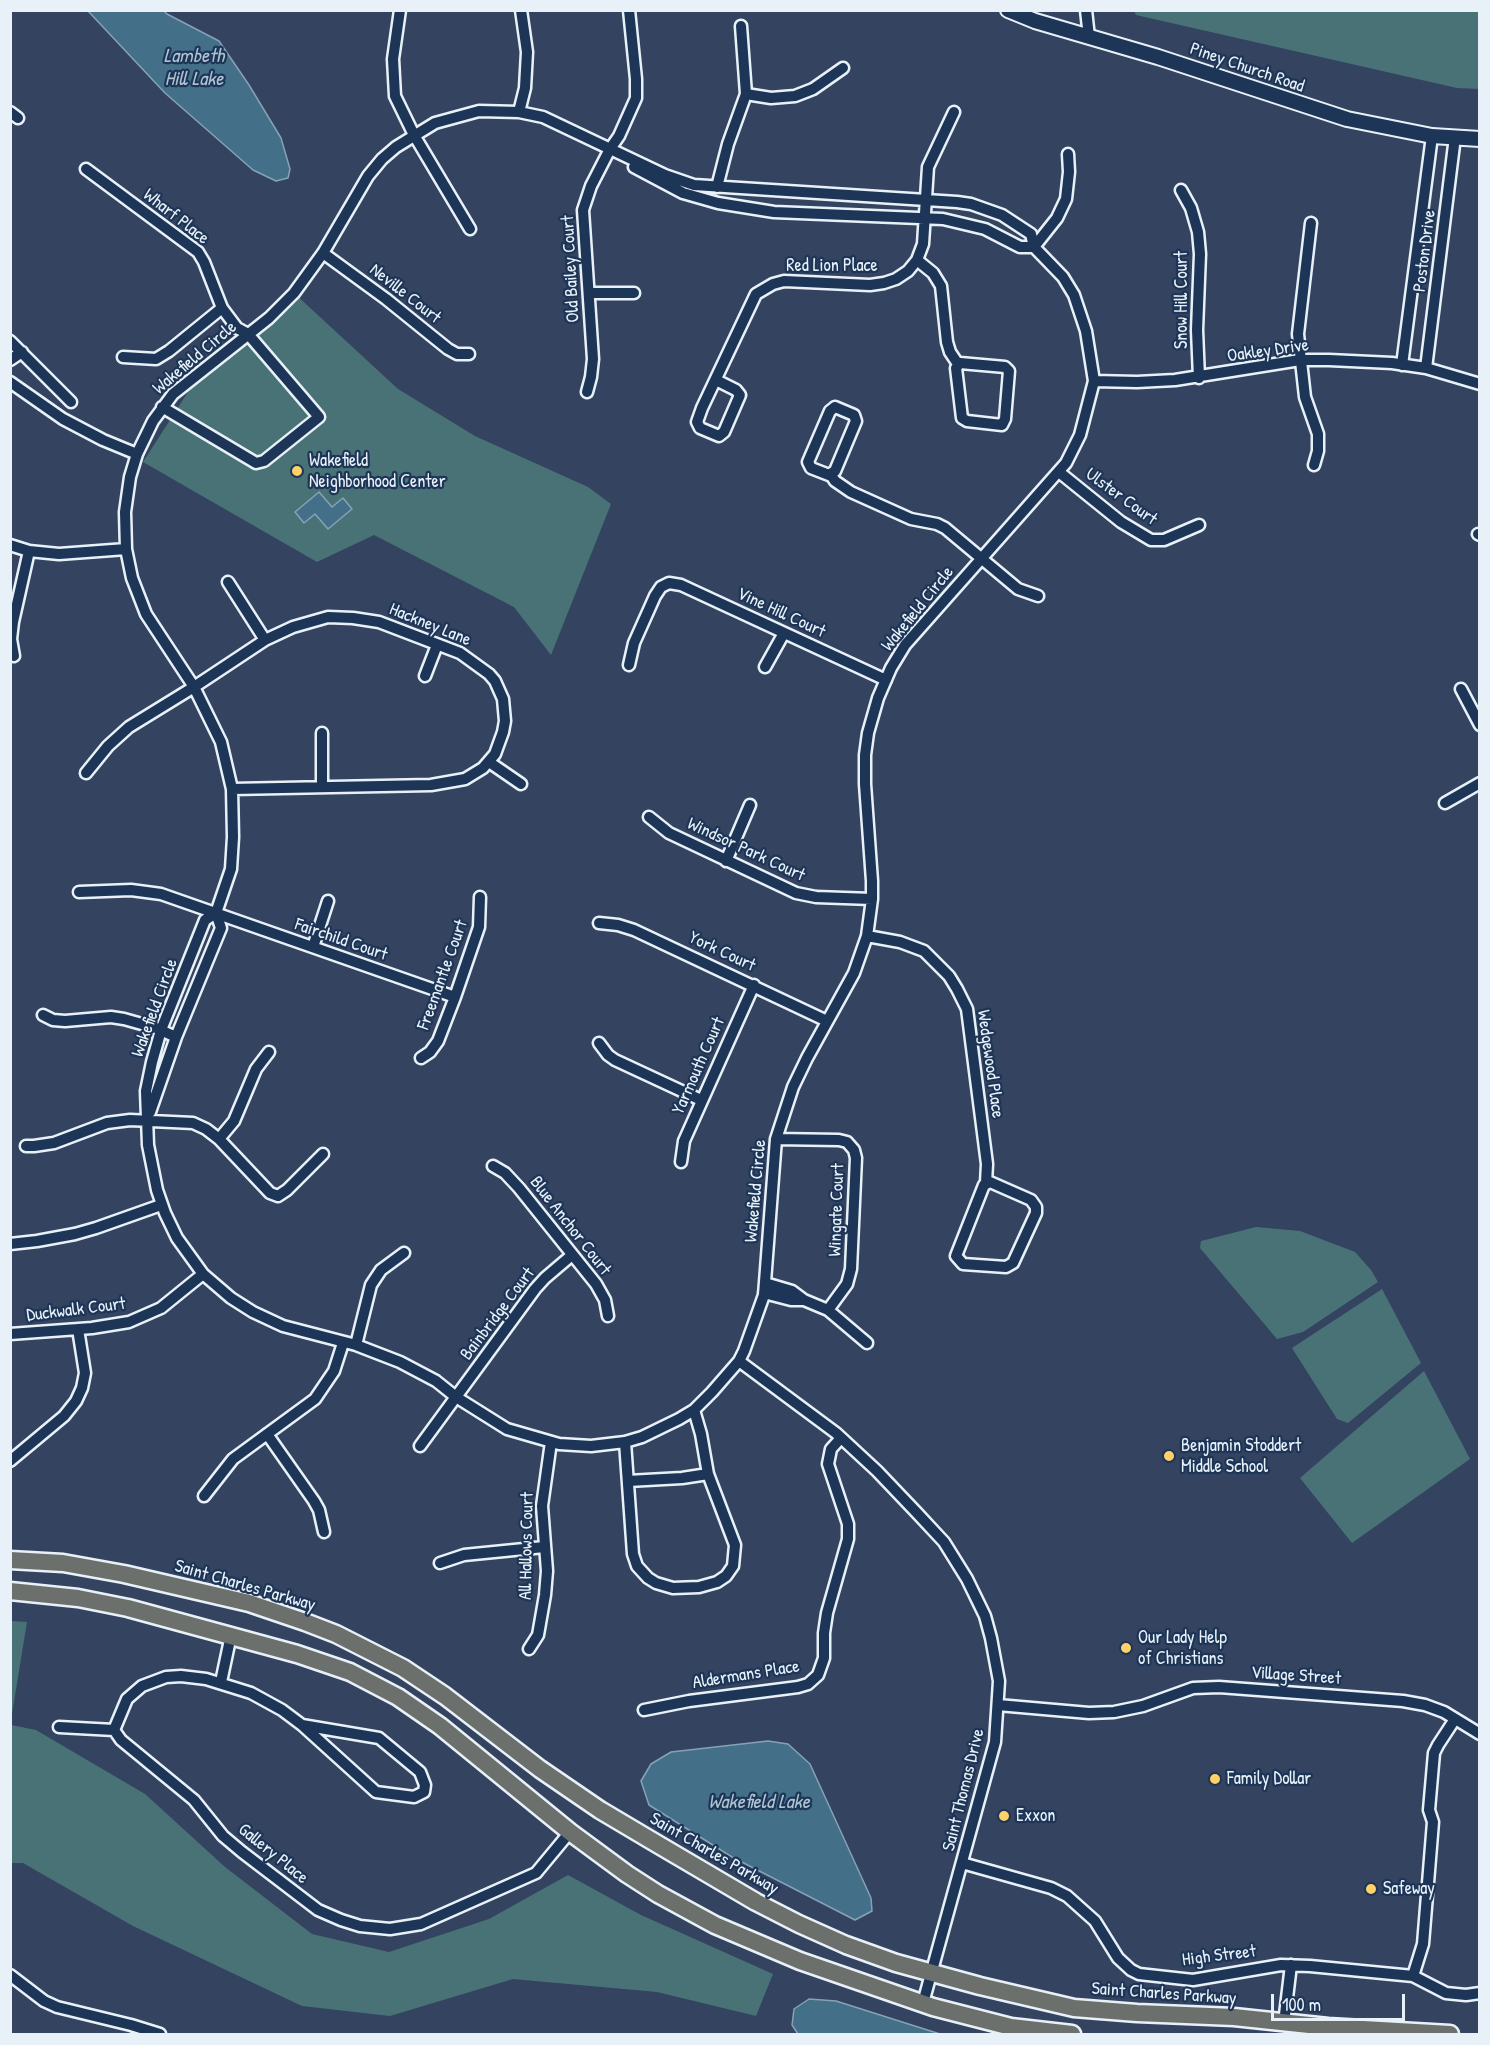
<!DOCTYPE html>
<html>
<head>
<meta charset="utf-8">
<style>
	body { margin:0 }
	#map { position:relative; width:1490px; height:2045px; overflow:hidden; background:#344360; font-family:"Patrick Hand",sans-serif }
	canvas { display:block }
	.frame { position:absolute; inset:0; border:12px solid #e8f1f8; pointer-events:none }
	.scale { position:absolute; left:1271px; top:1994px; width:134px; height:27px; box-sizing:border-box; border:3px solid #e8f1f8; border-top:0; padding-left:8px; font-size:18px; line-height:21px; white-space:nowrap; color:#e8f1f8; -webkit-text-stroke:4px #1d3557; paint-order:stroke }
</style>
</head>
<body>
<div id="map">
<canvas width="1490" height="2045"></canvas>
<div class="frame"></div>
<div class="scale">100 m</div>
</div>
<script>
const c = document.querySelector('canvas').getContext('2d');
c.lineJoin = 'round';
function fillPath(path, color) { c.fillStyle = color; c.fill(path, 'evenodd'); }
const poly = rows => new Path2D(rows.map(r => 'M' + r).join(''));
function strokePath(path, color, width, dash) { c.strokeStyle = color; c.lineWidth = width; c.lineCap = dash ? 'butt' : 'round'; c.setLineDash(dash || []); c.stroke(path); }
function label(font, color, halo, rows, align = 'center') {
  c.font = font + ' "Patrick Hand",sans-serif'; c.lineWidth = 4.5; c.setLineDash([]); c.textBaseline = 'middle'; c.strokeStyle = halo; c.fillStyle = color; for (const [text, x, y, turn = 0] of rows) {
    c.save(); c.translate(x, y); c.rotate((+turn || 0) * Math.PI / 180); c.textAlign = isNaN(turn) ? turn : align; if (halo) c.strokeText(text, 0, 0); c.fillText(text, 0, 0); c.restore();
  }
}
fillPath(poly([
	[1134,11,1479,11,1479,89,1457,88,1136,15],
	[294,293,398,389,475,436,588,487,611,504,551,655,514,607,374,535,317,562,143,462,211,356],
	[1256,1227,1300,1231,1355,1252,1371,1270,1378,1282,1303,1332,1277,1339,1200,1248,1201,1241],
	[1382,1289,1421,1363,1348,1423,1337,1419,1292,1348],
	[1424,1371,1470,1459,1352,1543,1300,1478],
	[11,1621,27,1622,11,1720,10,1621],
	[11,1725,36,1730,145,1794,225,1867,312,1934,389,1952,489,1919,568,1875,641,1915,773,1974,756,2016,657,1992,513,1979,390,2016,302,2006,133,1926,23,1863,11,1863]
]), '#497277');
const water = poly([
	[88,11,164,11,167,14,219,41,249,85,281,138,290,169,288,178,276,181,253,170,165,93,88,11],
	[319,492,332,507,343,498,352,509,328,529,315,514,304,523,295,512,319,492],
	[768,1741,788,1744,810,1764,871,1898,872,1911,855,1920,732,1857,649,1805,641,1781,651,1764,671,1752,768,1741],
	[809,1999,836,2001,940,2034,798,2034,792,2025,794,2009,809,1999]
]);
fillPath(water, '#446f89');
strokePath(water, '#86a3b5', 1.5);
const minor = poly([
	[400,10,393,59,395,96,414,135,470,229],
	[1086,10,1089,37],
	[746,94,771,98,795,96,813,89,843,68],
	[479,111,519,112,543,117,665,175,694,185,957,202,971,204,1002,215,1031,234,1034,247,1063,277,1074,295,1086,331,1094,381,1080,435,1066,463,905,645,891,668,878,698,868,733,865,755,865,784,872,881,872,899,867,936,854,973,807,1058,793,1087,776,1139,764,1295,744,1351,739,1361,712,1392,694,1410,679,1419,642,1437,625,1442,591,1446,559,1444,507,1429,456,1397,436,1381,400,1362,356,1345,283,1326,253,1312,231,1298,203,1274,177,1238,165,1213,157,1190,148,1145,146,1091,152,1062,161,1030,205,920,216,913,231,869,233,837,232,789,221,742,194,687,146,614,132,578,126,549,125,512,130,477,137,454,153,421,173,394,269,318,294,293,323,253,368,176,382,159,396,147,435,123,479,111],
	[10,112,18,118],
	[519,112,525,88,527,52,521,10],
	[634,167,683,193,718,203,774,212,943,219,985,229,1020,247,1034,247],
	[86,169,198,252,204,262,222,308,237,328,248,334,319,417,264,461,256,463,162,407],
	[717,187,728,144,746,94,741,26],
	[1181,190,1191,208,1198,232,1200,254,1197,330,1199,378],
	[1311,223,1298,334,1305,397,1318,434,1318,451,1314,465],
	[1034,247,1057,218,1066,199,1069,172,1068,154],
	[323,253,386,299,448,349,457,354,469,354],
	[917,260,933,273,941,286,947,342,950,352,958,364],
	[589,293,634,293],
	[10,341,71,402],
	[123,357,156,359,169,351,222,308],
	[10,360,22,352],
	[960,363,1005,367,1009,371,1005,419,1002,425,967,421,962,418,956,368,960,363],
	[1402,365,1432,136],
	[1426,368,1455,137],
	[716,380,736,390,740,395,724,432,719,436,700,428,697,422,702,408,756,294,773,284,784,281,870,285,884,283,896,279,908,271,917,260,923,244,928,167,954,112],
	[1094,381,1137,382,1175,380,1300,360,1329,360,1392,363,1426,368,1480,384],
	[10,382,63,419,103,440,137,454],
	[587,392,591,377,593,359,583,210,591,186,610,149,619,136,636,98,636,79,629,10],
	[835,407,854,415,856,421,835,471,829,475,811,468,808,462,830,411,835,407],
	[1059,472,1121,522,1151,540,1164,540,1199,525],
	[831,475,835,481,851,492,911,519,937,524,945,528,1018,589,1038,596],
	[1478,534,1480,535],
	[10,545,29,551,59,554,126,549],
	[228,582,265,640],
	[14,656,11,639,13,622,29,551],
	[629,665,634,643,655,596,661,587,669,583,681,585,886,680],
	[765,667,784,633],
	[425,676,437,645],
	[1461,689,1480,725],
	[322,733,322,786],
	[489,762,521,784],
	[86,773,108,746,129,727,194,687,265,640,293,627,328,617,353,618,379,622,460,653,489,674,495,681,503,699,505,721,503,732,495,754,483,768,465,779,431,785,232,789],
	[1445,803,1480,783],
	[649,817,669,833,796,893,816,897,872,899],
	[726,861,750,805],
	[79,892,131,890,161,894,455,997],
	[599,923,618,925,634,930,827,1021],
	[867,936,900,942,924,951,949,976,957,989,967,1009,987,1164,986,1183],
	[313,947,328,901],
	[43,1015,53,1020,65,1021,111,1017,124,1019,156,1028,176,1037],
	[599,1043,608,1055,615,1060,701,1100],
	[421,1058,430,1052,438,1041,455,997,479,927,480,897],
	[150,1112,176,1037,221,928,216,913],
	[219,1139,234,1121,256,1069,269,1052],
	[776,1139,839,1140,847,1142,854,1150,856,1158,851,1269,847,1284,828,1310],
	[26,1146,34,1146,54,1143,107,1123,130,1120,193,1123,206,1129,219,1139,270,1193,278,1196,287,1190,323,1154],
	[681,1162,684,1141,754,985],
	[493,1166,505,1173,519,1188,596,1284,605,1300,608,1316],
	[990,1182,1031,1200,1036,1207,1036,1213,1013,1263,1006,1267,963,1264,956,1256,984,1185,990,1182],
	[10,1244,37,1241,75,1234,96,1228,161,1205],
	[765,1283,792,1291,804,1300,828,1310,867,1343],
	[764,1293,791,1300,803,1300],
	[10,1334,92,1328,129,1322,161,1308,203,1274],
	[356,1345,371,1285,381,1270,404,1253],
	[739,1361,836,1433,877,1471,917,1513,944,1542,967,1579,985,1616,991,1638,999,1681,995,1742,923,2003],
	[267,1434,314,1501,319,1510,324,1532],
	[625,1442,633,1554,637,1566,648,1578,656,1583,673,1588,699,1587,717,1582,726,1576,733,1566,735,1545,708,1474,701,1434,694,1410],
	[420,1446,535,1289,545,1278,572,1255],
	[10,1461,64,1416,76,1401,82,1388,85,1373,78,1329],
	[628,1481,682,1478,708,1474],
	[204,1496,233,1459,315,1399,334,1371,343,1343],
	[440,1563,464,1555,544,1547],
	[529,1649,538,1635,545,1595,547,1571,542,1506,551,1442],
	[221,1682,231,1635],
	[998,1705,1089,1713,1114,1712,1143,1706,1193,1688,1219,1687,1403,1701,1425,1705,1444,1712,1480,1734],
	[644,1710,689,1701,798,1687,808,1684,818,1675,824,1658,824,1633,827,1613,848,1539,848,1524,828,1464,831,1449,841,1438],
	[302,1725,379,1738,420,1772,425,1785,424,1792,414,1797,376,1792,302,1725,282,1710,251,1693,206,1679,181,1676,166,1677,142,1686,127,1699,114,1730,121,1740,194,1800,223,1836,242,1852,318,1910,341,1920,360,1926,390,1929,421,1924,536,1873,570,1832],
	[59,1727,114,1730],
	[962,1863,1051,1888,1067,1896,1095,1921,1118,1958,1131,1970,1139,1974,1193,1980,1281,1965,1310,1966,1413,1976,1446,1993,1466,1995,1480,1993],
	[10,1975,44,2001,57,2007,131,2025,160,2034],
	[1413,1976,1423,1944,1433,1822,1429,1810,1434,1753,1438,1745,1455,1719],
	[1284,2023,1291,1965]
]);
const tertiary = poly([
	[1008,10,1035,21,1158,57,1347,119,1432,136,1480,139]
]);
const primary = poly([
	[10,1560,63,1563,124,1574,249,1603,305,1622,336,1634,403,1668,445,1696,540,1769,600,1810,659,1845,756,1902,799,1924,846,1945,896,1963,980,1986,1074,2008,1137,2013,1234,2017,1328,2027,1450,2034],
	[10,1591,78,1598,128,1608,297,1654,350,1672,398,1697,440,1726,570,1832,627,1874,658,1894,715,1925,800,1961,933,2007,1011,2027,1072,2034]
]);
strokePath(minor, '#e8f1f8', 15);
strokePath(tertiary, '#e8f1f8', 18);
strokePath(primary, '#e8f1f8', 21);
strokePath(minor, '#1d3557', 10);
strokePath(tertiary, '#1d3557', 14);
strokePath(primary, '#6b706d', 16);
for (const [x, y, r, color] of [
	[297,471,6,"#ffd166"],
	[1169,1456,6,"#ffd166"],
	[1126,1648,6,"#ffd166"],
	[1215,1779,6,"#ffd166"],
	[1004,1816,6,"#ffd166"],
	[1371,1889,6,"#ffd166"]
]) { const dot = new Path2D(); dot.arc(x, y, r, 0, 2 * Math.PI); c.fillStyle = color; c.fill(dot); strokePath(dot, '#1d3557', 2); }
label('18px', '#e8f1f8', '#1d3557', [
	["Piney Church Road",1247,68,19],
	["Wharf Place",176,217,38],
	["Poston Drive",1425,251,-83],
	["Red Lion Place",832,266],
	["Old Bailey Court",571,269,-93],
	["Neville Court",405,294,38],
	["Snow Hill Court",1182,300,-90],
	["Oakley Drive",1268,351,-8],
	["Wakefield Circle",195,358,-40],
	["Ulster Court",1121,497,36],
	["Wakefield Circle",918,609,-51],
	["Vine Hill Court",781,613,25],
	["Hackney Lane",430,625,22],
	["Windsor Park Court",746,850,25],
	["Fairchild Court",341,940,19],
	["York Court",722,952,25],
	["Freemantle Court",443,975,-70],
	["Wakefield Circle",155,1008,-70],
	["Wedgewood Place",990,1064,82],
	["Yarmouth Court",699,1066,-66],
	["Wakefield Circle",756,1191,-85],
	["Wingate Court",837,1210,-88],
	["Blue Anchor Court",570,1226,52],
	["Duckwalk Court",76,1310,-7],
	["Bainbridge Court",498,1314,-53],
	["All Hallows Court",527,1546,-89],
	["Saint Charles Parkway",245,1586,16],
	["Aldermans Place",746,1675,-9],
	["Village Street",1296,1676,4],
	["Saint Thomas Drive",964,1790,-76],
	["Gallery Place",273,1854,39],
	["Saint Charles Parkway",714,1854,30],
	["High Street",1219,1956,-7],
	["Saint Charles Parkway",1164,1994,4]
]);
label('18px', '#e8f1f8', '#1d3557', [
	["Wakefield",309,461],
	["Neighborhood Center",309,482],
	["Benjamin Stoddert",1181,1446],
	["Middle School",1181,1467],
	["Our Lady Help",1138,1638],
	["of Christians",1138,1659],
	["Family Dollar",1227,1779],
	["Exxon",1016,1816],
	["Safeway",1383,1889]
], 'left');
label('italic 20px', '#afc4d1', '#1d3557', [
	["Lambeth",194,57],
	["Hill Lake",194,80],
	["Wakefield Lake",759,1803]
]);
</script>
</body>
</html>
